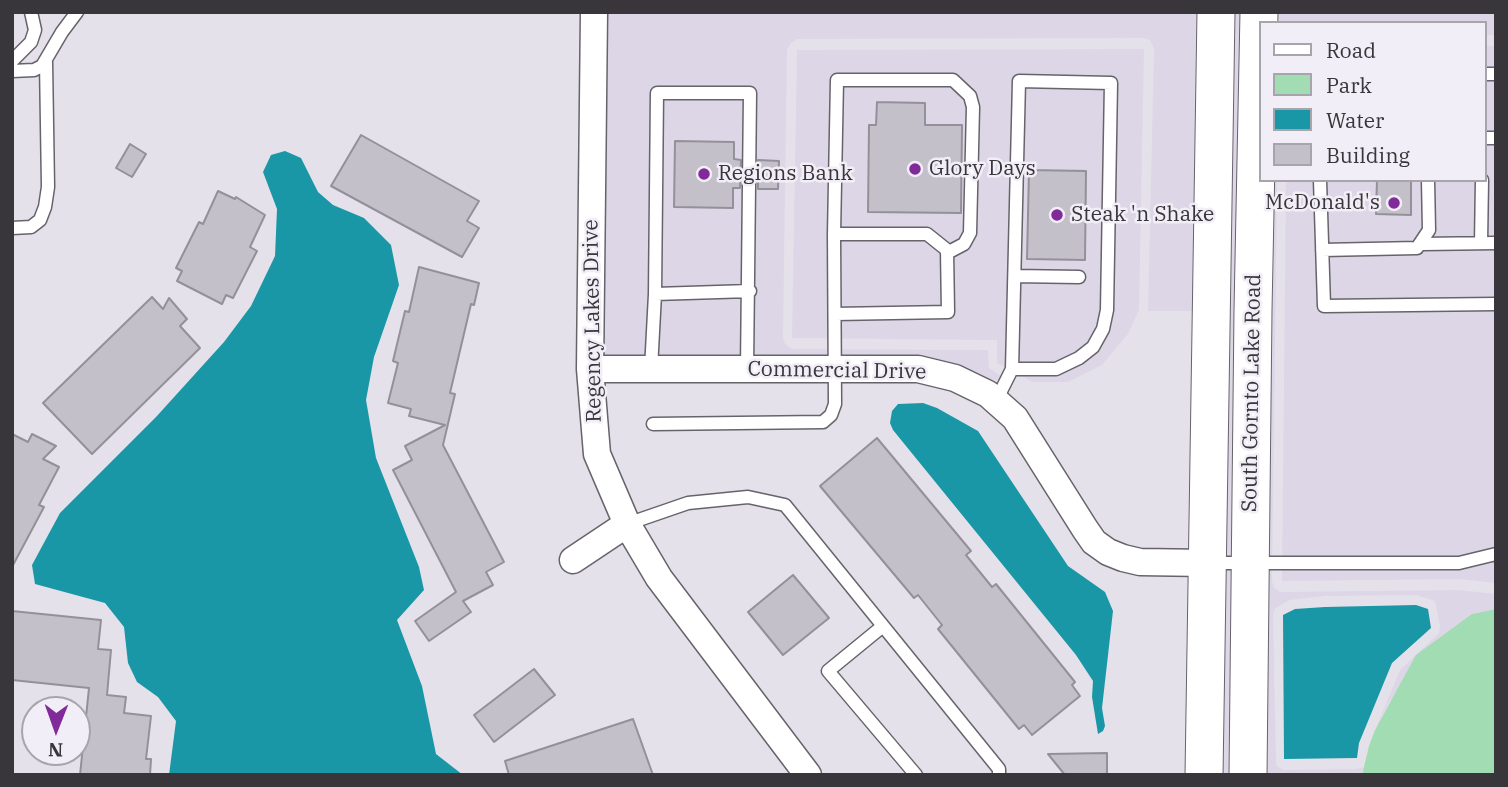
<!DOCTYPE html>
<html>
<head>
<meta charset="utf-8">
<style>
	body { margin:0 }
	#map { position:relative; width:1508px; height:787px; overflow:hidden; background:#e5e1ea; font-family:"IBM Plex Serif",serif }
	canvas { display:block }
	.frame { position:absolute; inset:0; border:14px solid #38363a; pointer-events:none }
	.legend { position:absolute; left:1259px; top:21px; width:228px; height:161px; box-sizing:border-box; background:#f2eef7; border:2px solid #a8a4ab; margin:0; padding:9px 12px; list-style:none; font-size:21px; color:#38363a }
	.legend li { display:flex; align-items:center; gap:14px; height:35px }
	.legend b { width:35px; border:2px solid #a8a4ab }
	.north { position:absolute; left:21px; top:696px; width:70px; height:70px; box-sizing:border-box; background:#f2eef7; border:2px solid #a8a4ab; border-radius:50%; rotate:181deg; font-size:19px; font-weight:700; line-height:28px; text-align:center; color:#38363a }
	.north::after { content:''; display:block; margin:auto; width:24px; height:32px; background:#812b9a; clip-path:polygon(50% 0,100% 100%,50% 72%,0 100%) }
</style>
</head>
<body>
<div id="map">
<canvas width="1508" height="787"></canvas>
<div class="frame"></div>
<ul class="legend">
<li><b style="height:9px;background:#fff"></b>Road</li>
<li><b style="height:19px;background:#a1dcb3"></b>Park</li>
<li><b style="height:19px;background:#1997a6"></b>Water</li>
<li><b style="height:19px;background:#c4c0c9"></b>Building</li>
</ul>
<div class="north">N</div>
</div>
<script>
const c = document.querySelector('canvas').getContext('2d');
c.lineJoin = 'round';
function fillPath(path, color) { c.fillStyle = color; c.fill(path, 'evenodd'); }
const poly = rows => new Path2D(rows.map(r => 'M' + r).join(''));
function strokePath(path, color, width, dash) { c.strokeStyle = color; c.lineWidth = width; c.lineCap = dash ? 'butt' : 'round'; c.setLineDash(dash || []); c.stroke(path); }
function label(font, color, halo, rows, align = 'center') {
  c.font = font + ' "IBM Plex Serif",serif'; c.lineWidth = 5; c.setLineDash([]); c.textBaseline = 'middle'; c.strokeStyle = halo; c.fillStyle = color; for (const [text, x, y, turn = 0] of rows) {
    c.save(); c.translate(x, y); c.rotate((+turn || 0) * Math.PI / 180); c.textAlign = isNaN(turn) ? turn : align; if (halo) c.strokeText(text, 0, 0); c.fillText(text, 0, 0); c.restore();
  }
}
fillPath(poly([
	[605,12,1204,14,1200,311,1148,311,1154,49,1150,40,1144,38,797,39,790,44,787,50,783,337,785,344,792,349,988,350,989,368,1008,381,602,356],
	[1496,12,1496,35,1485,35,1485,23,1270,23,1271,13],
	[1248,13,1236,775,1219,775,1227,14],
	[1485,46,1496,46,1496,583,1460,579,1282,581,1286,180,1485,180],
	[1144,49,1139,310,1128,334,1102,365,1068,382,1033,382,997,363,997,340,792,338,797,50],
	[1267,180,1277,180,1272,581,1274,588,1281,592,1459,590,1496,594,1496,609,1472,614,1389,702,1375,730,1400,670,1439,633,1440,626,1435,601,1416,595,1325,596,1290,600,1275,608,1273,615,1276,766,1284,770,1357,769,1363,767,1362,775,1259,775]
]), '#ddd6e6');
fillPath(poly([
	[1496,609,1496,775,1362,775,1369,746,1375,730,1416,655,1472,614]
]), '#a1dcb3');
fillPath(poly([
	[285,151,301,158,318,192,333,205,364,218,391,245,399,285,374,357,366,400,376,458,419,567,424,590,397,620,422,686,436,754,463,775,169,775,176,721,158,697,137,682,128,663,124,627,105,603,35,584,32,565,60,513,156,417,224,342,251,306,275,256,277,209,263,172,271,155],
	[923,403,937,408,978,431,1068,566,1105,592,1113,611,1102,708,1105,726,1103,731,1098,734,1092,697,1093,681,1076,655,893,430,890,423,892,411,898,404],
	[1416,605,1428,609,1431,628,1392,663,1359,743,1357,758,1284,759,1283,615,1295,609,1325,607]
]), '#1997a6');
const building = poly([
	[877,102,925,103,925,125,962,125,961,213,868,212,869,125,876,125,877,102],
	[361,135,479,201,467,221,479,228,462,257,331,186,361,135],
	[675,141,734,142,734,159,741,160,740,188,733,188,733,208,674,207,675,141],
	[130,144,146,154,132,177,116,168,130,144],
	[758,160,779,161,778,189,758,189,758,160],
	[1029,170,1086,171,1085,260,1027,259,1029,170],
	[1377,180,1411,180,1411,215,1376,214,1377,180],
	[218,191,235,199,236,197,265,215,250,247,257,251,233,298,226,295,222,304,177,281,182,271,176,268,199,222,203,224,218,191],
	[419,267,479,283,474,305,471,304,450,393,455,394,443,445,504,562,486,572,493,585,463,601,471,612,429,641,415,621,456,592,393,470,412,460,405,446,445,425,409,416,411,409,388,403,398,363,393,361,405,311,409,312,419,267],
	[152,297,163,309,169,298,187,319,180,326,200,348,92,454,43,403,152,297],
	[12,434,28,442,32,434,56,446,43,459,59,467,39,505,44,507,12,567,12,434],
	[877,438,971,551,966,555,992,587,996,584,1075,682,1072,685,1080,696,1032,735,1024,725,1019,729,938,629,942,625,918,595,914,598,820,486,877,438],
	[793,575,829,618,783,655,748,612,793,575],
	[12,611,101,620,98,649,111,650,107,695,126,697,124,713,151,716,146,759,151,759,150,775,80,775,89,688,12,680,12,611],
	[534,669,555,695,494,742,474,715,534,669],
	[633,719,653,775,509,775,505,761,633,719],
	[1107,753,1107,775,1065,775,1048,754,1107,753]
]);
fillPath(building, '#c4c0c9');
strokePath(building, '#949099', 2);
const lane = poly([
	[12,61,31,42,35,30,31,12],
	[12,71,34,70,42,66,62,32,77,12],
	[1485,74,1496,74],
	[1485,138,1496,138],
	[1320,180,1324,306,1496,304],
	[12,228,31,227,40,220,45,207,48,187,46,62],
	[834,234,927,234,947,250,948,312,835,314],
	[1481,243,1482,180],
	[1422,244,1496,243],
	[1322,250,1417,248,1429,230,1428,180],
	[1015,276,1079,277],
	[655,294,750,291],
	[651,369,655,294,657,93,750,93,747,369],
	[996,401,1012,369,1056,369,1079,358,1093,347,1103,329,1107,310,1111,83,1019,81,1012,369],
	[653,424,823,422,831,415,835,404,834,234,837,80,953,80,970,96,973,107,970,233,964,244,947,253],
	[627,524,688,503,748,497,785,505,999,769,999,775],
	[1211,563,1459,563,1496,554],
	[883,626,828,671,916,775]
]);
const street = poly([
	[594,12,590,369,597,454,627,524,659,578,808,775],
	[590,369,918,369,955,378,988,394,1015,418,1085,529,1094,542,1108,552,1123,558,1140,562,1207,563],
	[573,560,627,524]
]);
const secondary = poly([
	[1204,775,1216,12],
	[1248,775,1253,310,1259,12]
]);
strokePath(lane, '#67636b', 15);
strokePath(street, '#67636b', 29);
strokePath(secondary, '#67636b', 39);
strokePath(lane, '#fff', 12);
strokePath(street, '#fff', 26);
strokePath(secondary, '#fff', 37);
for (const [x, y, r, color] of [
	[915,169,7,"#812b9a"],
	[704,174,7,"#812b9a"],
	[1394,203,7,"#812b9a"],
	[1057,215,7,"#812b9a"]
]) { const dot = new Path2D(); dot.arc(x, y, r, 0, 2 * Math.PI); c.fillStyle = color; c.fill(dot); strokePath(dot, '#f2eef7', 2.5); }
label('21px', '#38363a', '#f2eef7', [
	["Glory Days",929,169],
	["Regions Bank",718,174],
	["McDonald's",1380,203,"right"],
	["Steak 'n Shake",1071,215]
], 'left');
label('21px', '#38363a', '#f2eef7', [
	["Regency Lakes Drive",593,321,-91],
	["Commercial Drive",837,371,1],
	["South Gornto Lake Road",1252,393,-89]
]);
</script>
</body>
</html>
